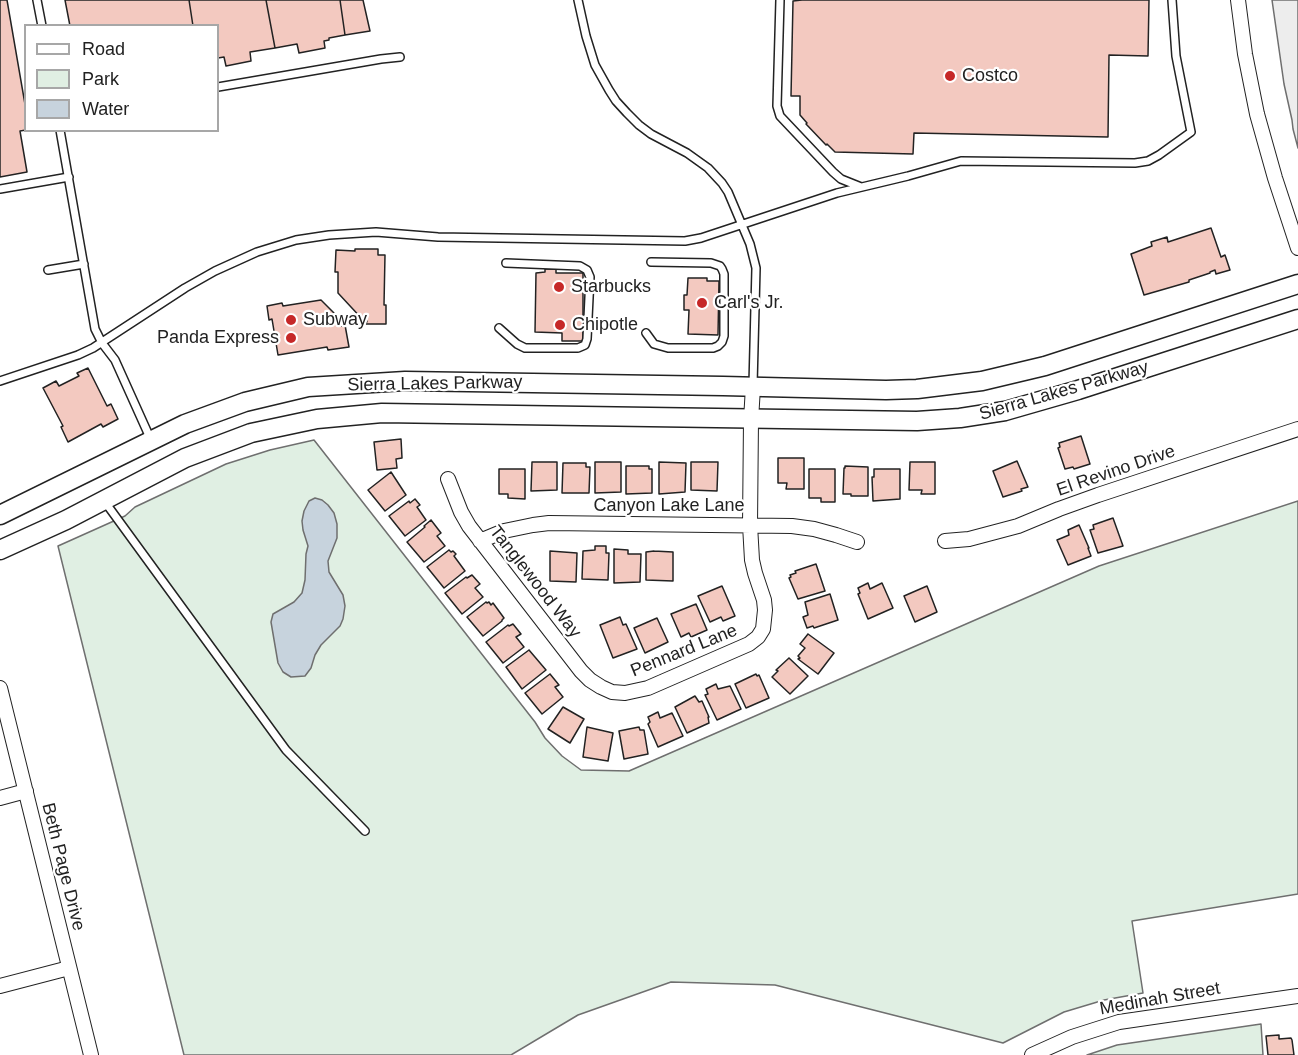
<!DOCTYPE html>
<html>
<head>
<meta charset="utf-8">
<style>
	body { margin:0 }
	#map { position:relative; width:1298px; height:1055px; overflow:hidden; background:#fff; font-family:Helvetica,sans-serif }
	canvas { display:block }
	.legend { position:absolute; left:24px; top:24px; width:195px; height:108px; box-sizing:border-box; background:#fff; border:2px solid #a7a7a7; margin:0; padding:8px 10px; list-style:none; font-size:18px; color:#222 }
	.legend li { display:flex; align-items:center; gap:12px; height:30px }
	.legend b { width:30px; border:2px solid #a7a7a7 }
</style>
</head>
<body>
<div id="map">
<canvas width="1298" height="1055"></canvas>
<ul class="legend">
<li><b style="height:8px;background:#fff"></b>Road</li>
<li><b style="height:16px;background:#e0efe3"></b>Park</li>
<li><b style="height:16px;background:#c7d3dd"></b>Water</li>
</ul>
</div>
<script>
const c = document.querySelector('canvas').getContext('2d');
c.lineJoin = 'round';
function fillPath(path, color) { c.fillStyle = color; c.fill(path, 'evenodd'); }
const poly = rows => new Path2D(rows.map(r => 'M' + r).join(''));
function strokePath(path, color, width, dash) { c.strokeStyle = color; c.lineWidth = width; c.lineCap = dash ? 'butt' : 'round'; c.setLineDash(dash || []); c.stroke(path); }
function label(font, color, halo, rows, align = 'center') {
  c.font = font + ' Helvetica,sans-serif'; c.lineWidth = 4.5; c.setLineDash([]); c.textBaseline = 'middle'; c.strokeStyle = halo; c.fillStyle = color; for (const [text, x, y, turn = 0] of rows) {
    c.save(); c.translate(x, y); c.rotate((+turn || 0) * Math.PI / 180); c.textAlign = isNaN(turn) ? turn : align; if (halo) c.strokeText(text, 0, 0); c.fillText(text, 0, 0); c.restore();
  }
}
const green = poly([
	[314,440,535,722,545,738,562,756,581,770,629,771,1099,566,1298,501,1298,894,1132,921,1143,993,1104,1000,1064,1012,1003,1043,775,985,671,982,578,1015,511,1055,184,1055,58,546,125,516,135,507,226,464,270,450,314,440],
	[1261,1024,1263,1055,1087,1055,1117,1045,1261,1024]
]);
fillPath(green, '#e0efe3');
strokePath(green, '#6f6f6f', 1.5);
const parking = poly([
	[1272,0,1298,0,1298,148,1293,129,1292,120,1284,84,1272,0]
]);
fillPath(parking, '#ededed');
strokePath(parking, '#6f6f6f', 1.5);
const water = poly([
	[315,498,322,500,328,505,334,513,337,524,337,538,328,561,329,572,343,595,345,606,343,619,340,626,321,645,315,655,311,668,305,676,291,677,283,672,278,663,271,622,273,614,294,602,302,593,305,580,306,554,308,546,303,530,302,521,304,511,309,501,315,498]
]);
fillPath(water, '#c7d3dd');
strokePath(water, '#6f6f6f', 1.5);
const building = poly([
	[0,0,7,0,26,110,26,130,20,131,27,172,0,177,0,0],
	[65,0,189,0,193,26,70,26,65,0],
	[189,0,266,0,275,48,250,52,251,61,226,66,224,57,218,58,218,26,193,26,189,0],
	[266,0,340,0,345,35,329,38,329,40,324,41,325,48,299,53,297,44,275,48,266,0],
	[340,0,363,0,370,31,345,35,340,0],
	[802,0,1149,0,1148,56,1109,55,1108,137,914,133,913,154,835,152,827,144,826,145,806,124,807,123,800,115,800,96,791,96,793,1,802,0],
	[1211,228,1221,257,1225,255,1230,270,1216,274,1215,270,1210,272,1210,273,1189,280,1189,282,1144,295,1131,254,1152,246,1151,242,1167,237,1168,242,1211,228],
	[355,249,378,249,378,255,385,255,384,305,386,305,386,324,366,324,367,321,364,321,338,293,338,272,335,272,336,250,355,251,355,249],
	[545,269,556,269,556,273,583,273,583,341,562,341,562,333,535,332,536,273,545,272,545,269],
	[688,278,707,278,707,281,719,281,718,335,688,334,689,310,684,310,684,295,687,295,688,278],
	[321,300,340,319,341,326,345,325,349,347,328,350,327,347,278,355,272,319,269,320,267,306,282,303,283,306,321,300],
	[88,368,107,406,111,404,118,419,103,427,101,424,68,442,61,427,63,426,43,388,56,381,59,386,79,376,77,373,88,368],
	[1081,436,1090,464,1074,469,1073,467,1065,469,1058,448,1060,447,1059,443,1081,436],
	[401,439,402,458,396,459,397,468,377,470,374,442,401,439],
	[778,458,804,458,804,489,786,489,787,483,778,483,778,458],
	[1017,461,1028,487,1021,489,1022,491,1003,497,993,471,1017,461],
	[532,462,557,462,557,490,531,491,532,462],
	[595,462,621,462,621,492,595,493,595,462],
	[659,462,686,463,685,492,659,494,659,462],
	[691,462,718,462,717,491,691,490,691,462],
	[910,462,935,462,935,494,921,494,922,490,909,490,910,462],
	[563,463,586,463,586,467,590,467,589,493,562,493,563,463],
	[626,466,649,466,649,469,652,469,652,493,626,494,626,466],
	[845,466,868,467,868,496,851,496,851,494,843,494,844,468,845,468,845,466],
	[499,469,525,469,525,499,508,498,508,494,499,494,499,469],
	[809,469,835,469,835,502,821,502,821,498,809,498,809,469],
	[874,469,900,469,900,499,873,501,872,477,874,477,874,469],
	[391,472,406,495,385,511,368,490,391,472],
	[415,499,420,505,417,507,426,520,405,536,389,516,409,501,410,503,415,499],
	[1113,518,1123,546,1098,553,1090,530,1094,529,1093,525,1113,518],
	[431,520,441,533,437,536,445,546,424,562,407,542,425,527,424,526,431,520],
	[1079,525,1089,548,1088,548,1091,556,1068,565,1057,540,1069,535,1068,530,1079,525],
	[595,546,606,546,606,553,609,553,608,580,582,579,583,551,595,550,595,546],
	[614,549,628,550,628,554,641,554,640,582,614,583,614,549],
	[449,550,451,552,453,551,456,554,454,556,465,571,444,588,427,567,449,550],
	[550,551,577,553,576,582,550,581,550,551],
	[654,551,673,552,673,581,646,580,646,552,654,551],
	[816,564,825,591,798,599,789,578,791,577,790,575,796,573,795,571,816,564],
	[472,575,480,584,475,588,483,597,462,614,445,593,466,577,467,578,472,575],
	[868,583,870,589,882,583,893,608,868,619,858,594,860,593,858,588,868,583],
	[722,586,735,616,723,621,721,617,710,622,698,596,722,586],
	[927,586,937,612,915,622,904,596,927,586],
	[830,594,838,620,814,628,813,626,807,628,803,617,808,615,805,602,830,594],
	[486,602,487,603,489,602,491,605,493,603,504,618,502,620,502,621,483,636,467,617,486,602],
	[696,604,707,630,691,637,689,633,681,637,671,614,696,604],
	[620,617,623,625,626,624,637,649,613,658,600,625,620,617],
	[657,618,668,642,645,653,634,628,657,618],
	[513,624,521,634,516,637,524,647,503,663,486,642,508,625,509,626,513,624],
	[808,634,834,653,818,674,798,659,800,658,798,656,805,648,800,644,808,634],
	[529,650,546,670,522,689,506,667,529,650],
	[789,658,808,676,790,694,772,677,778,671,776,670,789,658],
	[550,674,559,685,555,687,563,697,542,714,525,693,550,674],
	[756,674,757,676,759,675,769,698,746,708,735,684,756,674],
	[716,684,718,689,730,686,741,709,717,720,705,695,708,694,706,689,716,684],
	[695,696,699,702,702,701,709,717,708,717,709,723,687,733,675,707,695,696],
	[563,707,584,719,570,743,548,729,563,707],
	[658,712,660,718,672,713,683,736,658,747,648,724,650,722,648,717,658,712],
	[587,727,613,733,608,761,583,757,587,727],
	[639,727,640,730,644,730,648,754,624,759,619,731,639,727],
	[1279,1035,1279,1039,1291,1038,1292,1040,1294,1055,1268,1055,1266,1036,1279,1035]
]);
fillPath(building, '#f3c9c0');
strokePath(building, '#222', 1.5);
const service = poly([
	[37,0,42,26],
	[578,0,586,36,595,65,609,90,616,101,627,113,639,125,651,134,687,153,708,168,722,183,728,192,750,244,756,268,753,385],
	[780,0,777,106,780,116,833,172,841,179,861,187],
	[218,87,381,59,400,57],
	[60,130,95,329,102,343,115,360,151,440],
	[0,189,69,177],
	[48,270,84,264],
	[499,328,517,344,525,348,578,348,585,345,587,339,590,277,587,270,580,266,506,263],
	[646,333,654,344,668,348,713,348,718,346,722,342,724,336,724,274,722,269,720,266,711,263,651,262],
	[0,381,78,355,93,348,185,288,215,271,257,252,296,240,329,235,376,232,438,237,685,241,701,238,837,193,908,176,961,161,1135,163,1148,161,1159,155,1191,132,1176,56,1172,0],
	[105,502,286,750,365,831]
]);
const minor = poly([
	[1238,0,1245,54,1257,114,1275,178,1298,248],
	[448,479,461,512,469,526,581,671,590,680,601,687,612,692,625,693,648,688,749,644,758,637,763,629,765,610,764,600,755,573,752,560,750,525,751,420,753,387],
	[480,541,504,531,533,525,549,523,792,526,814,529,836,535,857,542],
	[945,541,969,539,1018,526,1059,509,1098,495,1298,429],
	[0,688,91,1055],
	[0,798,26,791],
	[0,986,69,968],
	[1032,1055,1072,1037,1119,1022,1298,996]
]);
const tertiary = poly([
	[0,515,185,424,245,402,308,387,405,381,723,386,886,390,917,389,982,381,1045,366,1298,284],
	[0,550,66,520,185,458,251,433,317,419,382,413,917,421,960,418,1005,411,1078,390,1298,319]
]);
strokePath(service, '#222', 10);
strokePath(minor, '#222', 16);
strokePath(tertiary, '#222', 21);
strokePath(service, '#fff', 7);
strokePath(minor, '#fff', 14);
strokePath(tertiary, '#fff', 18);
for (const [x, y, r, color] of [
	[950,76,6,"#c62828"],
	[559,287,6,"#c62828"],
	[702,303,6,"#c62828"],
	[291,320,6,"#c62828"],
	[560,325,6,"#c62828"],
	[291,338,6,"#c62828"]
]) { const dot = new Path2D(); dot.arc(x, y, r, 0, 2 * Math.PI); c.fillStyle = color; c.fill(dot); strokePath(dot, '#fff', 2); }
label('18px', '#222', '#fff', [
	["Costco",962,76],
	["Starbucks",571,287],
	["Carl's Jr.",714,303],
	["Subway",303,320],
	["Chipotle",572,325],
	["Panda Express",279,338,"right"]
], 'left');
label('18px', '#222', '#fff', [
	["Sierra Lakes Parkway",435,384,-1],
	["Sierra Lakes Parkway",1064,391,-16],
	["El Revino Drive",1116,471,-19],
	["Canyon Lake Lane",669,506],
	["Tanglewood Way",535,582,52],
	["Pennard Lane",684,651,-22],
	["Beth Page Drive",63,867,76],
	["Medinah Street",1160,999,-10]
]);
</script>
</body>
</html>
